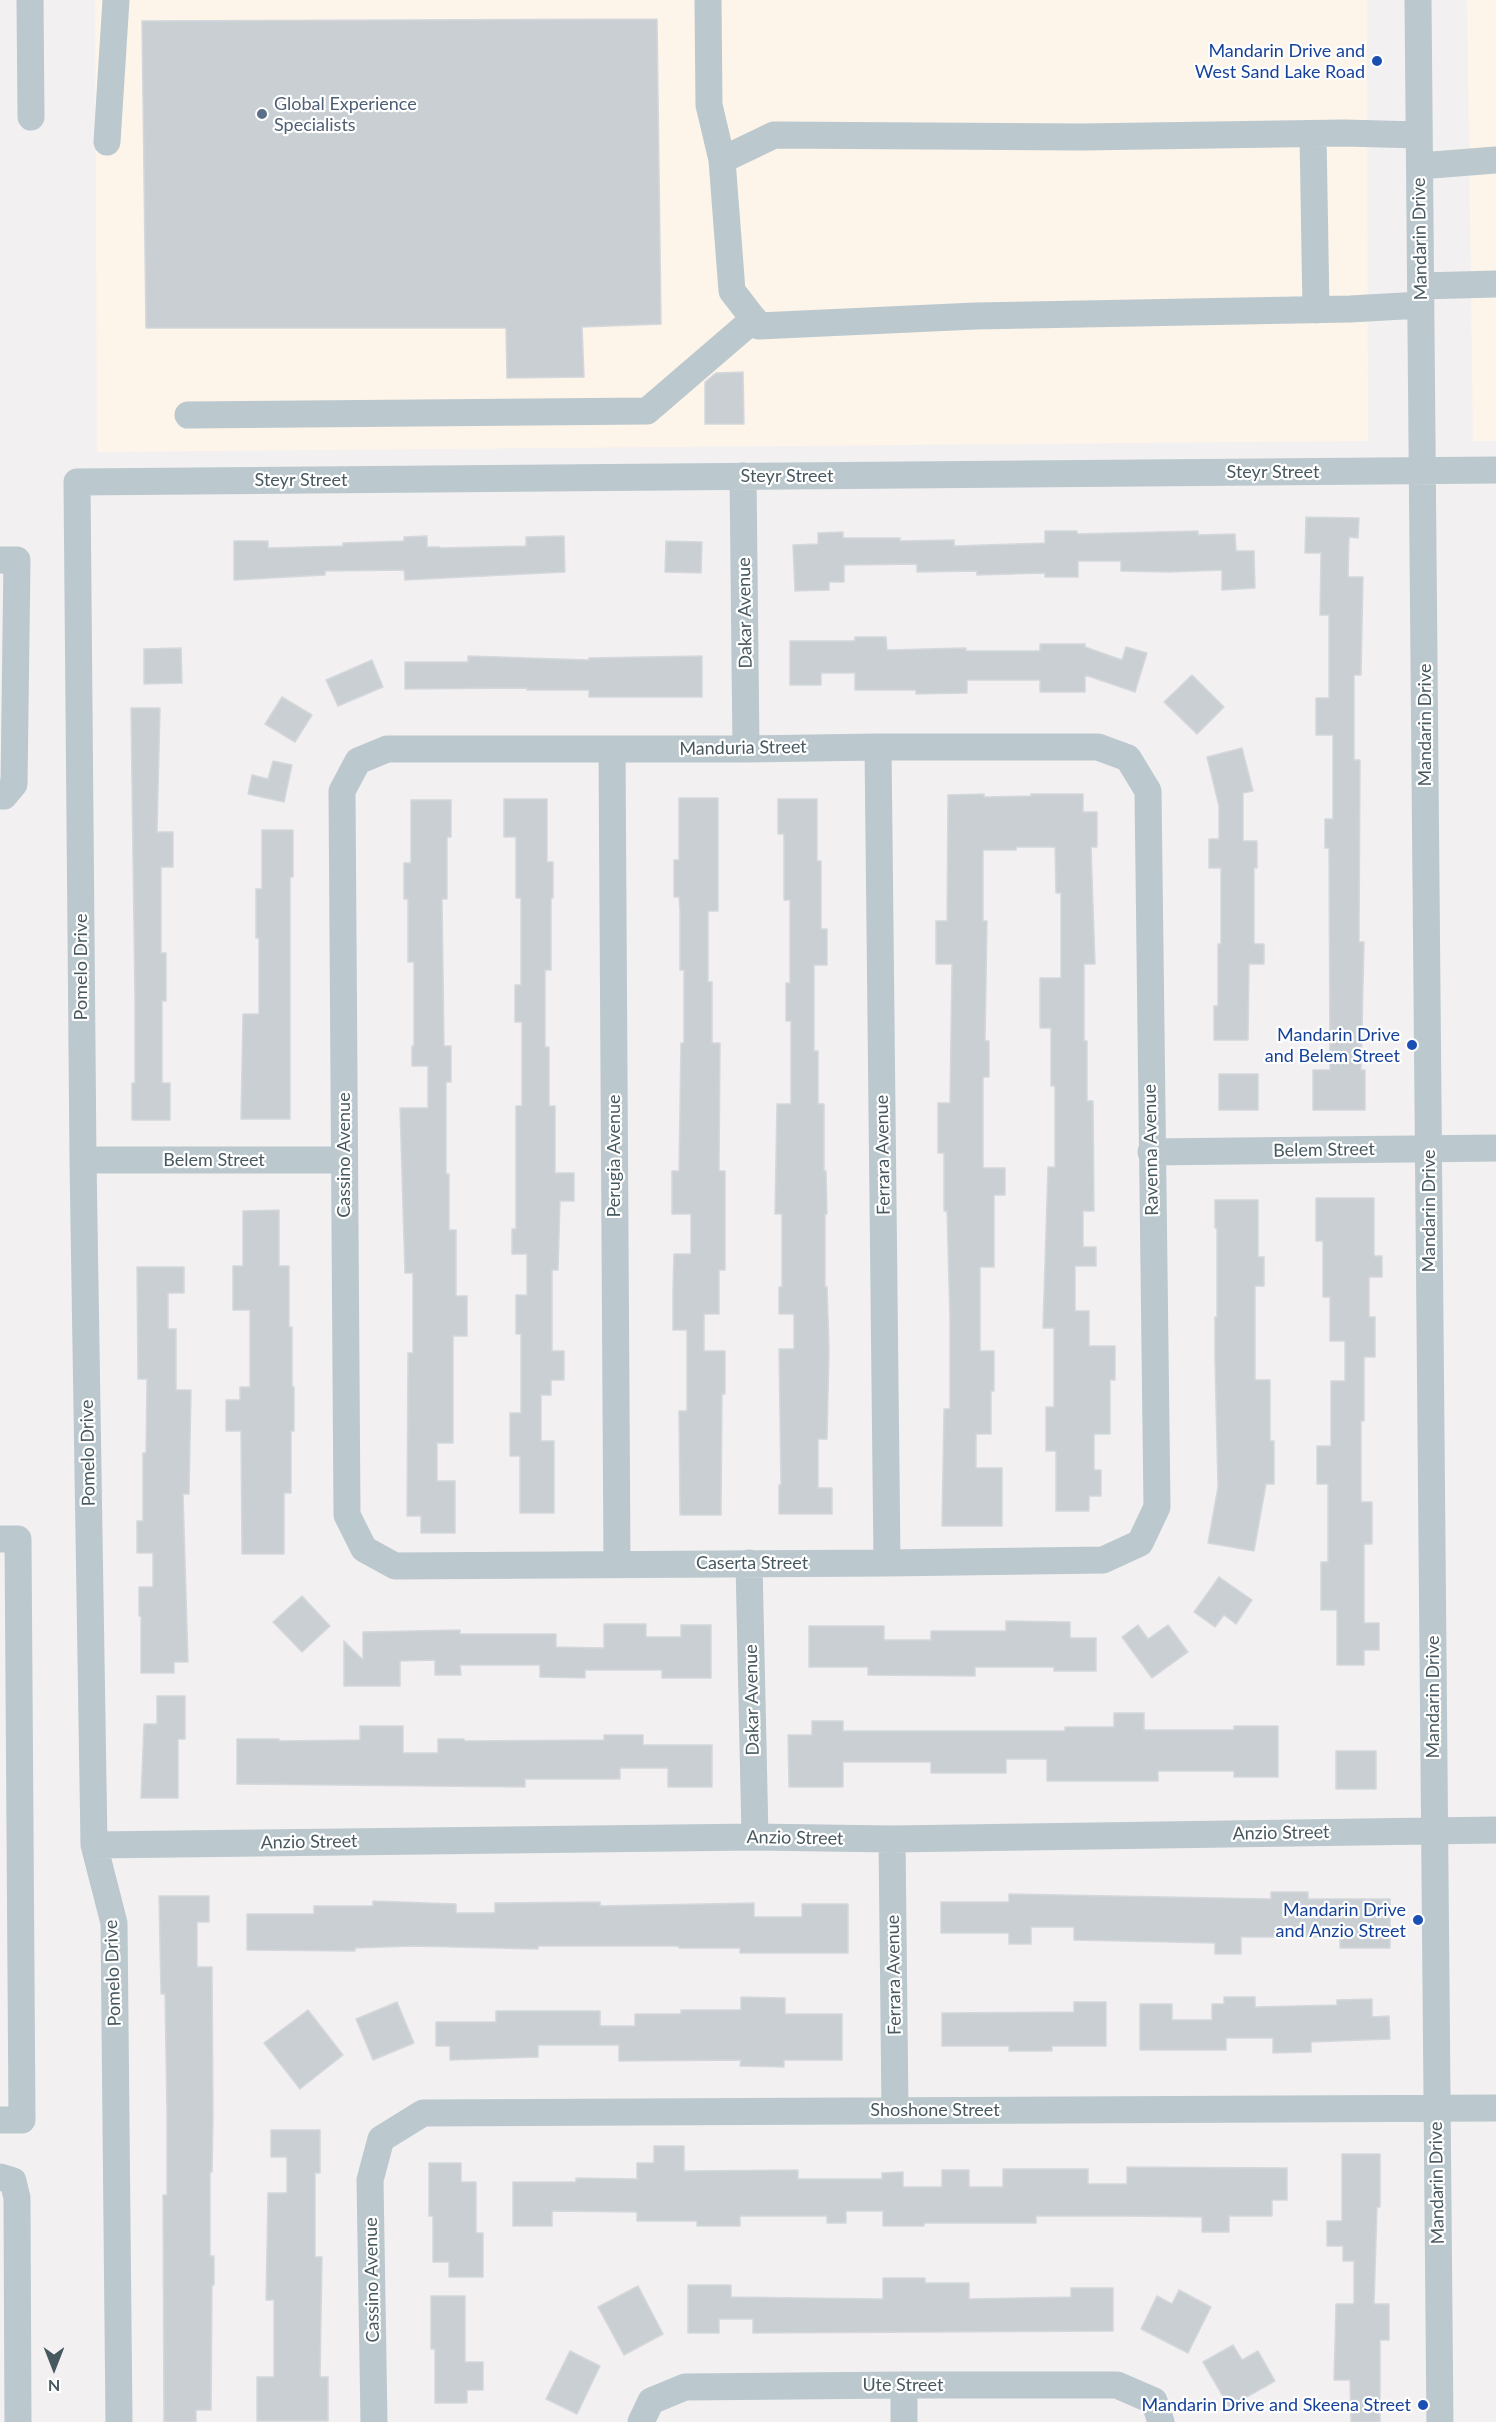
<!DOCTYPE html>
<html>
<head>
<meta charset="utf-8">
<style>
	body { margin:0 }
	#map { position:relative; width:1496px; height:2422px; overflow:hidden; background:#f3f0f1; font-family:Lato,sans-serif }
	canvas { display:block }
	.north { position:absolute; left:24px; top:2338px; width:60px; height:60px; -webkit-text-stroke:4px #fff; paint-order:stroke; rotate:180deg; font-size:16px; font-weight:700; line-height:24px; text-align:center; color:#47585f }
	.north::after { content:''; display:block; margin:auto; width:21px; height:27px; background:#47585f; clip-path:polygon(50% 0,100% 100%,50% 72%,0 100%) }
</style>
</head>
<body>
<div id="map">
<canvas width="1496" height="2422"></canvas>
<div class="north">N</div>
</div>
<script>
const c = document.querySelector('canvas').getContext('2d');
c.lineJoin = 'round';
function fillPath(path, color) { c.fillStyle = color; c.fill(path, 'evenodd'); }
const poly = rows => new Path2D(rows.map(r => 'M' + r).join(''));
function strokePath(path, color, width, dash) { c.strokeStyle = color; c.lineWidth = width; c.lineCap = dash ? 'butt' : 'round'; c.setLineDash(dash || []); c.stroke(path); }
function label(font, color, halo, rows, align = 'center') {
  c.font = font + ' Lato,sans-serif'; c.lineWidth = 4.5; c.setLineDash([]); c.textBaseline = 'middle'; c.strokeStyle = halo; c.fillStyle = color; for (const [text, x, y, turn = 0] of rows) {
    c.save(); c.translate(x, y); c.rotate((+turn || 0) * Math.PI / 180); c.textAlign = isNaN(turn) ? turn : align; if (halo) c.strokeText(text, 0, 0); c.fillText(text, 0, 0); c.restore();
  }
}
fillPath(poly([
	[95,0,1367,0,1368,441,97,452],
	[1467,0,1496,0,1496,441,1473,441]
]), '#fdf4ea');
const building = poly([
	[657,19,661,324,582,327,584,377,507,378,506,328,146,328,142,21,657,19],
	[743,372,744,424,705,424,705,382,716,373,743,372],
	[1306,517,1359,518,1358,538,1349,537,1348,577,1363,577,1361,675,1354,675,1354,760,1360,760,1359,942,1364,942,1361,1070,1365,1070,1365,1110,1313,1110,1313,1070,1330,1070,1329,848,1325,848,1325,819,1333,819,1333,735,1316,735,1316,698,1329,698,1329,615,1320,615,1321,553,1305,553,1306,517],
	[1045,531,1077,531,1077,534,1198,531,1198,535,1235,534,1236,551,1254,551,1255,588,1222,590,1222,570,1169,572,1121,571,1121,561,1078,561,1078,577,1045,577,1045,573,977,575,977,571,917,572,917,564,844,565,844,582,829,582,829,590,795,591,793,545,818,544,818,533,843,532,843,538,900,538,900,541,954,540,954,546,1045,543,1045,531],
	[427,536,427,547,440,547,440,548,526,546,526,537,564,536,565,572,405,580,404,570,325,571,325,575,234,580,234,541,268,541,268,548,343,546,343,543,404,541,404,537,427,536],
	[666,541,702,542,701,573,665,572,666,541],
	[855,637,886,637,887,650,966,648,966,651,1040,651,1040,644,1085,644,1085,647,1122,660,1126,647,1147,653,1135,692,1085,675,1085,692,1040,692,1040,680,967,680,967,693,916,694,916,690,855,690,855,673,821,673,821,685,790,685,790,641,855,641,855,637],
	[181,648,182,683,144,684,144,649,181,648],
	[468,656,589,660,589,658,702,656,702,697,589,697,589,690,527,690,527,688,405,689,405,662,468,662,468,656],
	[372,660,383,687,338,706,326,680,372,660],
	[1192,675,1224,707,1197,734,1164,702,1192,675],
	[282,697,312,715,295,742,265,724,282,697],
	[131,708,160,708,157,832,173,832,173,867,161,867,161,953,166,953,166,1001,162,1001,162,1083,170,1083,170,1120,132,1120,132,1083,135,1083,135,1001,131,708],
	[1242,748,1253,791,1243,793,1243,841,1257,841,1257,868,1254,868,1254,944,1264,944,1264,964,1249,964,1248,1040,1214,1040,1214,1006,1218,1006,1218,944,1221,944,1221,868,1209,868,1209,839,1219,839,1219,806,1207,757,1242,748],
	[273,761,292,765,284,802,248,794,252,775,268,779,273,761],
	[984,794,984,797,1031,796,1031,794,1083,794,1083,812,1097,812,1097,847,1091,847,1095,964,1084,964,1084,1041,1087,1041,1087,1101,1093,1101,1094,1211,1083,1211,1083,1247,1096,1247,1096,1266,1075,1266,1075,1311,1089,1311,1089,1346,1115,1346,1115,1380,1110,1380,1110,1434,1094,1434,1094,1470,1101,1470,1101,1496,1089,1496,1089,1511,1056,1511,1056,1451,1046,1451,1046,1407,1054,1407,1054,1328,1043,1328,1048,1167,1055,1167,1055,1086,1051,1086,1051,1028,1040,1028,1040,978,1061,978,1061,893,1056,893,1055,847,1016,847,1016,850,983,850,983,921,987,921,985,1041,989,1041,989,1077,983,1077,983,1168,1005,1168,1005,1195,994,1195,994,1267,980,1267,980,1351,994,1351,994,1391,991,1391,991,1434,976,1434,976,1468,1002,1468,1002,1526,942,1526,944,1409,950,1409,950,1320,947,1211,944,1211,944,1153,938,1153,938,1103,950,1103,952,964,936,964,936,921,947,921,948,795,984,794],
	[679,798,718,798,718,911,708,911,708,982,712,982,712,1043,720,1043,719,1171,725,1171,725,1270,719,1270,719,1314,704,1314,704,1351,725,1351,725,1394,722,1394,721,1515,680,1515,679,1411,687,1411,687,1330,673,1330,673,1290,674,1254,691,1254,691,1214,672,1214,672,1171,679,1171,681,1043,684,1043,684,970,680,970,680,911,679,897,674,897,674,860,679,860,679,798],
	[504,799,547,799,547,862,553,862,553,898,551,898,551,970,545,970,545,1047,549,1047,549,1106,555,1106,555,1173,574,1173,574,1201,560,1201,558,1270,552,1270,552,1351,564,1351,564,1380,551,1380,551,1395,541,1395,541,1441,554,1441,554,1513,520,1513,520,1456,510,1456,510,1413,521,1413,521,1334,516,1334,516,1295,527,1295,527,1254,512,1254,512,1229,516,1229,516,1106,522,1106,522,1022,515,1022,515,985,521,985,521,898,516,898,516,837,504,837,504,799],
	[778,799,817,799,817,861,821,861,821,929,827,929,827,965,814,965,814,1051,818,1051,818,1104,824,1104,824,1171,826,1171,827,1214,825,1214,825,1287,827,1287,829,1349,827,1439,818,1439,818,1488,832,1488,832,1514,779,1514,779,1485,781,1485,779,1349,794,1349,794,1314,779,1314,779,1287,782,1287,782,1214,775,1214,777,1104,791,1104,791,1021,786,1021,786,983,790,983,790,900,784,900,784,834,778,834,778,799],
	[411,800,451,800,451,837,447,837,447,899,442,899,444,1046,451,1046,451,1082,446,1082,446,1174,449,1174,449,1230,456,1230,456,1296,467,1296,467,1336,453,1336,453,1443,437,1443,437,1481,455,1481,455,1533,421,1533,421,1516,407,1516,408,1353,413,1353,413,1273,405,1273,400,1108,428,1108,428,1066,412,1066,412,1046,414,1046,414,962,408,962,408,899,404,899,404,863,411,863,411,800],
	[262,830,293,830,293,877,290,877,290,1119,241,1119,243,1014,259,1014,259,938,256,938,256,889,262,889,262,830],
	[1219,1074,1258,1074,1258,1110,1219,1110,1219,1074],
	[1316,1198,1374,1198,1374,1256,1382,1256,1382,1277,1369,1277,1369,1317,1375,1317,1375,1357,1364,1357,1364,1421,1361,1421,1361,1502,1372,1502,1372,1544,1364,1544,1364,1623,1379,1623,1379,1650,1364,1650,1364,1665,1337,1665,1337,1610,1321,1610,1321,1562,1328,1562,1328,1484,1317,1484,1317,1446,1331,1446,1331,1381,1345,1381,1345,1341,1330,1341,1330,1297,1323,1297,1323,1241,1316,1241,1316,1198],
	[1215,1200,1258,1200,1258,1257,1264,1257,1264,1286,1255,1286,1255,1380,1270,1380,1270,1441,1274,1441,1274,1484,1266,1484,1254,1551,1208,1543,1218,1487,1215,1361,1215,1317,1217,1317,1217,1228,1215,1228,1215,1200],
	[279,1210,279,1266,289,1266,289,1327,292,1327,292,1387,294,1387,294,1431,291,1431,291,1493,284,1493,284,1554,242,1554,241,1431,226,1431,226,1400,240,1400,240,1387,250,1387,250,1310,233,1310,233,1266,243,1266,243,1211,279,1210],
	[137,1267,184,1267,184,1293,168,1293,168,1329,176,1329,176,1390,191,1390,189,1494,183,1494,188,1662,174,1662,174,1673,141,1673,141,1616,139,1616,139,1587,153,1587,153,1553,137,1553,137,1521,143,1521,143,1453,146,1453,147,1379,138,1379,137,1267],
	[1219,1577,1252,1600,1236,1624,1224,1615,1215,1627,1194,1612,1219,1577],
	[302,1596,330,1626,302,1652,273,1622,302,1596],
	[1006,1621,1070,1622,1070,1638,1096,1638,1096,1671,1054,1671,1054,1667,975,1667,975,1676,868,1675,868,1667,809,1667,809,1626,884,1626,884,1640,931,1640,931,1631,1006,1631,1006,1621],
	[604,1624,646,1624,646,1637,681,1637,681,1625,711,1625,711,1678,662,1678,662,1670,585,1670,585,1678,540,1677,540,1665,460,1665,461,1675,435,1675,435,1660,400,1661,400,1686,344,1686,344,1641,363,1660,363,1632,460,1630,460,1634,556,1634,556,1647,604,1648,604,1624],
	[1138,1625,1148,1639,1168,1625,1188,1652,1152,1678,1122,1637,1138,1625],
	[157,1696,185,1696,185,1739,178,1739,178,1798,141,1798,144,1724,157,1724,157,1696],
	[1114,1713,1144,1713,1144,1730,1234,1730,1234,1726,1278,1726,1278,1777,1234,1777,1234,1771,1158,1771,1158,1781,1047,1781,1047,1759,1006,1759,1006,1773,931,1773,931,1762,843,1762,843,1787,789,1787,788,1735,812,1735,812,1721,843,1721,843,1731,1065,1731,1065,1727,1114,1727,1114,1713],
	[360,1726,403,1726,403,1753,438,1753,438,1739,464,1739,464,1741,604,1740,604,1735,643,1735,643,1745,712,1745,712,1787,668,1787,668,1768,620,1768,620,1779,525,1779,525,1787,237,1784,237,1739,279,1739,279,1741,360,1740,360,1726],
	[1336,1751,1376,1751,1376,1789,1336,1789,1336,1751],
	[1271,1892,1308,1892,1308,1899,1390,1899,1390,1948,1340,1948,1340,1937,1241,1937,1241,1954,1215,1954,1215,1943,1074,1940,1074,1927,1031,1927,1031,1944,1009,1944,1009,1933,941,1933,941,1902,1009,1902,1009,1894,1271,1899,1271,1892],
	[159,1896,209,1896,209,1922,197,1922,197,1967,212,1967,213,2115,212,2172,210,2172,210,2256,214,2256,214,2285,212,2285,211,2410,196,2410,196,2422,164,2422,163,2195,167,2195,167,2115,165,1994,161,1994,159,1896],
	[373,1901,456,1904,456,1913,495,1913,495,1903,600,1902,600,1906,754,1903,754,1917,802,1917,802,1904,848,1904,848,1953,740,1953,740,1948,679,1948,679,1946,538,1946,538,1949,413,1946,355,1948,355,1951,247,1950,247,1914,314,1914,314,1906,373,1906,373,1901],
	[741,1997,785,1998,785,2014,842,2014,842,2060,784,2060,784,2067,740,2066,741,2060,619,2061,619,2045,538,2045,538,2057,450,2060,450,2046,436,2046,436,2022,496,2022,496,2011,600,2011,600,2026,635,2026,635,2014,681,2014,681,2010,741,2010,741,1997],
	[1224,1997,1255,1997,1255,2007,1337,2005,1337,2000,1372,1999,1372,2017,1389,2016,1390,2039,1311,2042,1311,2052,1273,2053,1273,2038,1226,2038,1226,2050,1140,2050,1140,2004,1172,2004,1172,2020,1212,2020,1212,2004,1224,2004,1224,1997],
	[397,2002,414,2043,373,2060,356,2019,397,2002],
	[1074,2002,1106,2002,1106,2046,1052,2046,1052,2051,1009,2051,1009,2046,942,2046,942,2013,1074,2012,1074,2002],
	[308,2010,343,2055,300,2089,264,2043,308,2010],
	[271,2130,320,2130,320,2173,315,2173,315,2257,322,2257,320,2377,328,2377,328,2421,257,2421,257,2377,274,2377,274,2300,266,2300,268,2193,287,2193,287,2157,271,2157,271,2130],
	[654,2146,684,2146,684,2171,798,2170,798,2179,882,2179,882,2173,903,2172,903,2187,942,2187,942,2170,969,2170,969,2187,1003,2187,1003,2169,1088,2169,1088,2184,1127,2184,1127,2167,1287,2168,1287,2200,1272,2200,1272,2216,1229,2216,1229,2232,1202,2232,1202,2217,1127,2216,1036,2216,1036,2223,924,2223,924,2226,883,2226,883,2211,846,2211,846,2223,827,2223,827,2216,740,2216,740,2226,697,2226,697,2221,637,2221,637,2212,552,2211,552,2226,513,2226,513,2182,576,2182,576,2178,637,2179,637,2163,654,2163,654,2146],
	[1342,2154,1380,2154,1380,2207,1377,2207,1374,2304,1389,2304,1389,2340,1380,2340,1380,2422,1351,2422,1350,2380,1334,2380,1336,2304,1354,2304,1354,2261,1343,2261,1343,2246,1327,2246,1327,2221,1342,2221,1342,2154],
	[429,2163,461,2163,461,2182,476,2182,476,2233,483,2233,483,2277,449,2277,449,2262,433,2262,433,2216,429,2216,429,2163],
	[883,2278,925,2278,925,2283,969,2283,969,2299,1071,2297,1071,2288,1113,2288,1113,2331,753,2333,753,2319,719,2319,719,2333,688,2333,688,2285,731,2285,731,2297,883,2299,883,2278],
	[638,2286,663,2334,624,2355,598,2307,638,2286],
	[1179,2290,1211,2307,1188,2353,1141,2329,1157,2296,1172,2304,1179,2290],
	[431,2296,465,2296,465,2362,483,2362,483,2390,467,2390,467,2403,435,2403,435,2349,431,2349,431,2296],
	[1233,2345,1242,2360,1258,2351,1275,2381,1229,2407,1203,2362,1233,2345],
	[570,2351,600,2366,577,2414,546,2399,570,2351]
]);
fillPath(building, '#cacfd3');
strokePath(building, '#d4d8dc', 1.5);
strokePath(poly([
	[30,0,31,117],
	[708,0,709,105,722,160],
	[1418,0,1440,2422],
	[1313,134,1316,310],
	[1419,135,1344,133,1082,137,774,135,722,160,732,291,759,326,975,316,1350,309,1421,305],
	[107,142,116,0],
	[1420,166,1496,160],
	[1421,286,1496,284],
	[188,415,647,411,754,319],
	[743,476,746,749],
	[0,560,17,560,14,784,4,796,0,796],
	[878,747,1098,747,1128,758,1148,791,1157,1507,1140,1543,1103,1560,887,1563,395,1566,364,1549,347,1515,342,791,358,761,387,749,746,749,878,747],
	[878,747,887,1563],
	[612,749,617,1563],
	[1151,1152,1496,1148],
	[83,1160,344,1160],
	[0,1539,18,1539,22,2120,0,2120],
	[749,1563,755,1837],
	[892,1839,895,2110],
	[94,1845,755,1837,892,1839,1496,1830],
	[0,2177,13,2181,17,2198,18,2422],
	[904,2385,904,2422],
	[119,2422,114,1923,94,1845,83,1160,77,482,1496,470],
	[374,2422,370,2180,381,2139,423,2113,1496,2108],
	[641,2422,651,2401,685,2387,904,2385,1117,2385,1154,2401,1161,2422]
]), '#bbc8ce', 27);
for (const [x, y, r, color] of [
	[1377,61,6,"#1a4fb4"],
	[262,114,6,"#5c6f8a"],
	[1412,1045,6,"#1a4fb4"],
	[1418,1920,6,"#1a4fb4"],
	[1423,2405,6,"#1a4fb4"]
]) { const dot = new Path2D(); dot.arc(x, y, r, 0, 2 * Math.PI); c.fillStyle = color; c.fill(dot); strokePath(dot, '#fff', 2); }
label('18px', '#164399', '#fff', [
	["Mandarin Drive and",1365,51],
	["West Sand Lake Road",1365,72],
	["Mandarin Drive",1400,1035],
	["and Belem Street",1400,1056],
	["Mandarin Drive",1406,1910],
	["and Anzio Street",1406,1931],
	["Mandarin Drive and Skeena Street",1411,2405]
], 'right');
label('18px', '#4e5e75', '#fff', [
	["Global Experience",274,104],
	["Specialists",274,125]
], 'left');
label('18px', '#47585f', '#fff', [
	["Mandarin Drive",1420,239,-91],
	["Steyr Street",1273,472],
	["Steyr Street",787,476],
	["Steyr Street",301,480],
	["Dakar Avenue",745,613,-91],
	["Mandarin Drive",1425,725,-90],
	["Manduria Street",743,748,-1],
	["Pomelo Drive",81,967,-90],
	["Ravenna Avenue",1151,1150,-91],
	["Belem Street",1324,1150,-1],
	["Cassino Avenue",344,1155,-90],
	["Ferrara Avenue",883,1155,-91],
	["Perugia Avenue",614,1156,-90],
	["Belem Street",214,1160],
	["Mandarin Drive",1429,1211,-90],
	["Pomelo Drive",88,1453,-91],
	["Caserta Street",752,1563],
	["Mandarin Drive",1433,1697,-90],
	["Dakar Avenue",752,1700,-91],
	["Anzio Street",1281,1833,-1],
	["Anzio Street",795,1838,1],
	["Anzio Street",309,1842,-1],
	["Pomelo Drive",113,1973,-92],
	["Ferrara Avenue",894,1975,-91],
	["Shoshone Street",935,2110],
	["Mandarin Drive",1437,2183,-91],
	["Cassino Avenue",372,2280,-91],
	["Ute Street",903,2385]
]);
</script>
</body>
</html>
